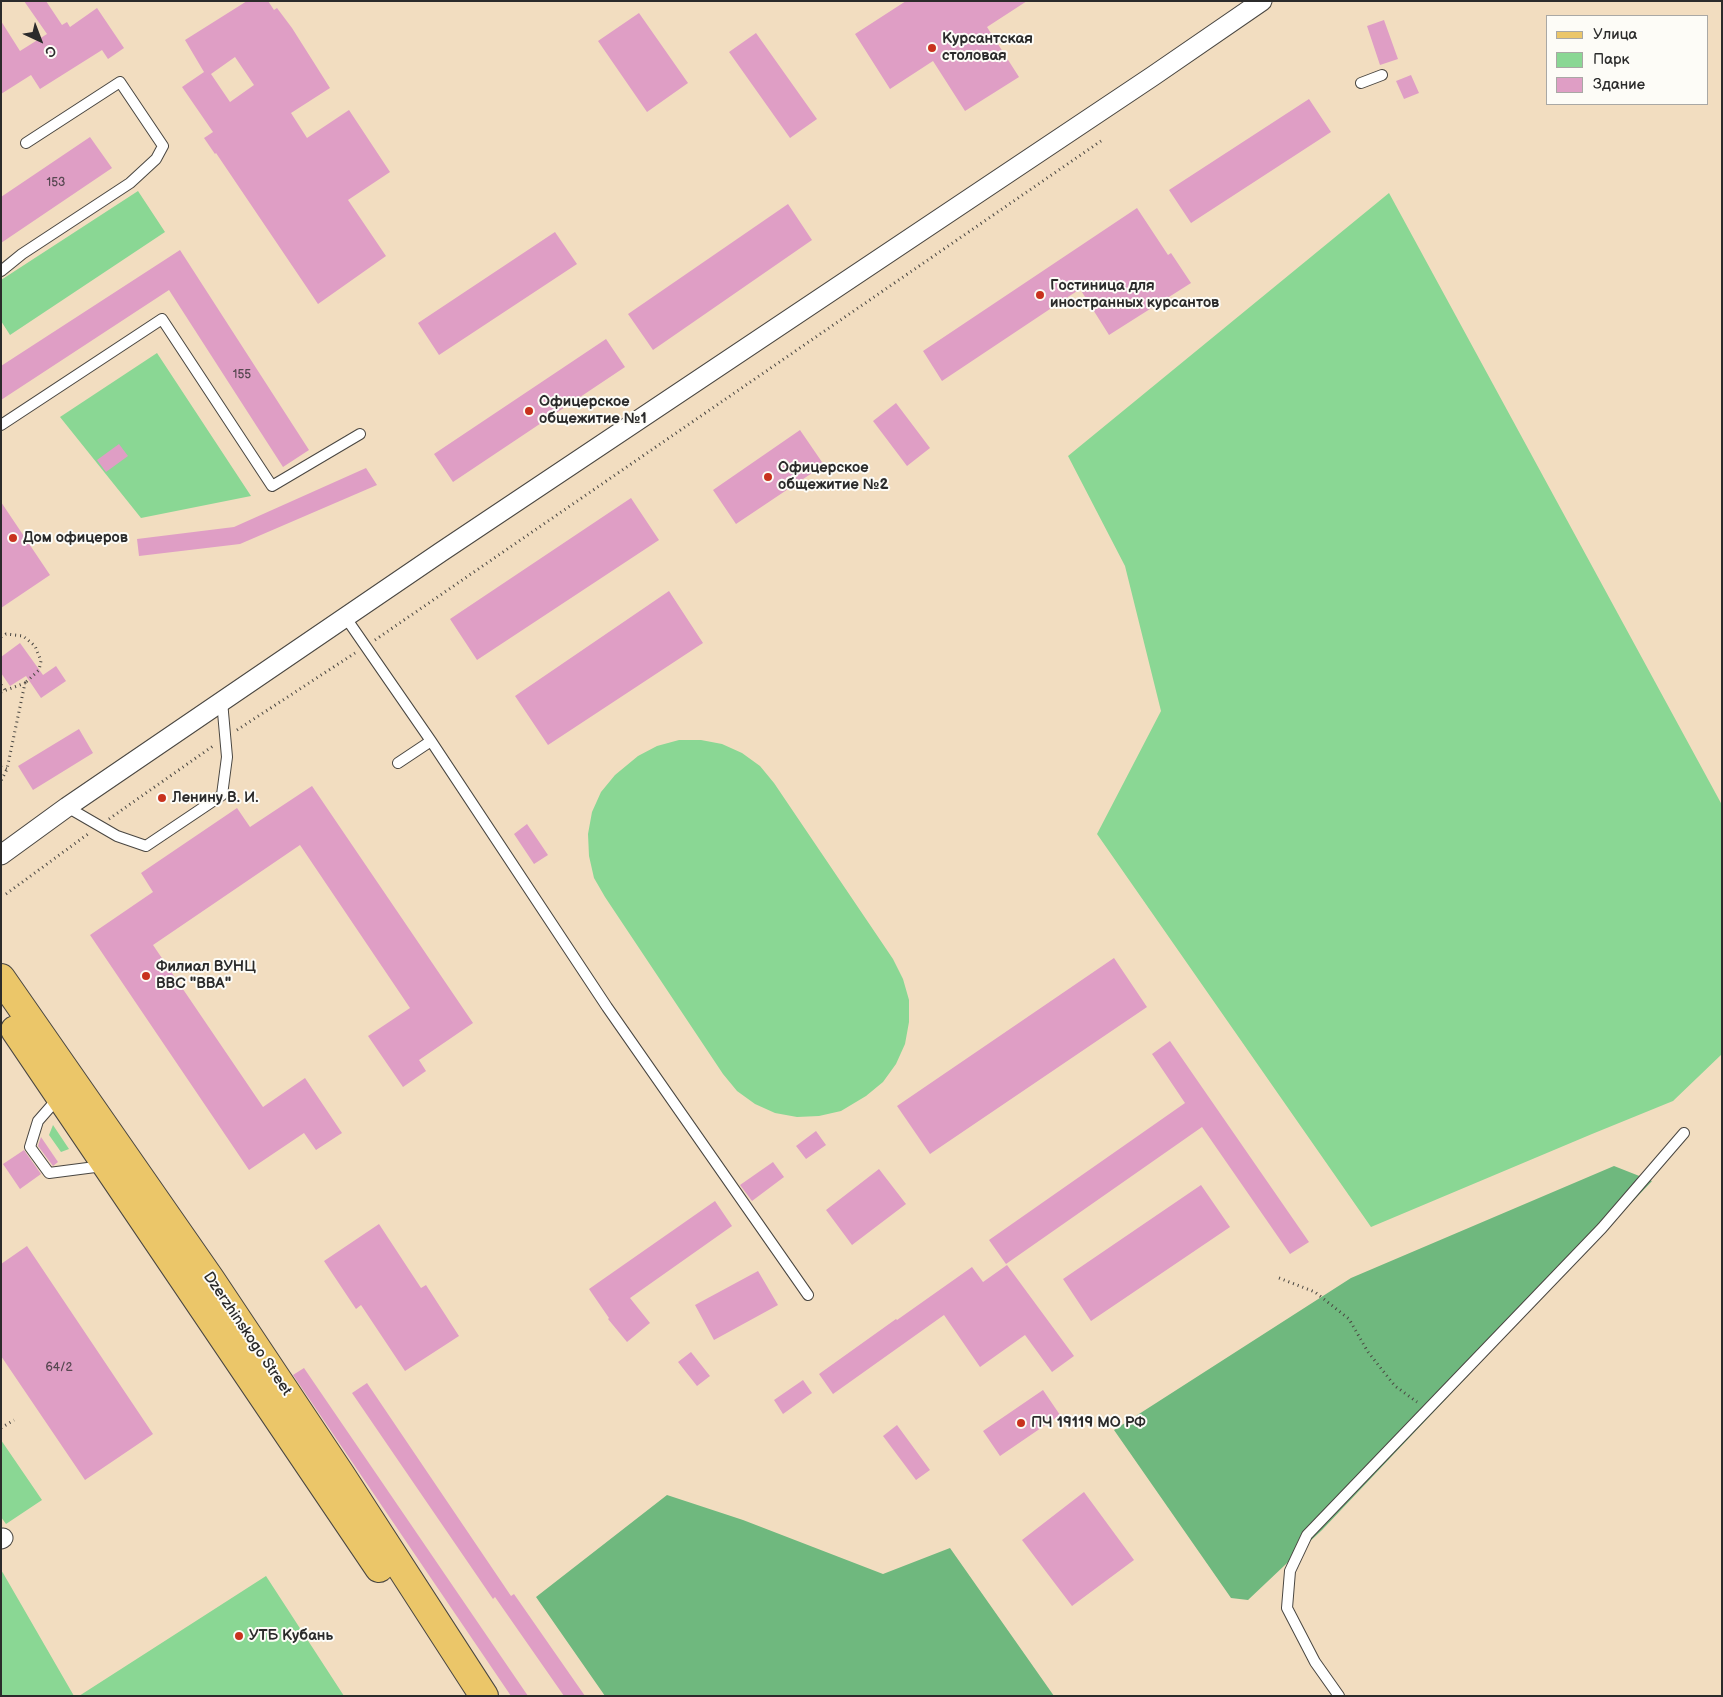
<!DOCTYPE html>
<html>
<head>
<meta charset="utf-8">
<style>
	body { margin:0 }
	#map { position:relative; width:1723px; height:1697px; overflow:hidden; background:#f2ddc0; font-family:"Balsamiq Sans",sans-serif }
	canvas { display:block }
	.frame { position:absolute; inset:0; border:2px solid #2b2b2b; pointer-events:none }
	.legend { position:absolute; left:1546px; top:15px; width:162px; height:90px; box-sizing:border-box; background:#fdfcf7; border:1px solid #a9a8a5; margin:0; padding:6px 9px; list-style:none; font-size:15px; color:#2b2b2b }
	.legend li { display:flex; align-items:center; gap:10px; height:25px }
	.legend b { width:25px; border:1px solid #a9a8a5 }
	.north { position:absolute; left:15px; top:15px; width:50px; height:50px; -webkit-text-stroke:4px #fdfcf7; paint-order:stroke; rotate:137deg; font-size:14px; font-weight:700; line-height:20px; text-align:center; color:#2b2b2b }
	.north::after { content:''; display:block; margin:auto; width:18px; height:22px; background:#2b2b2b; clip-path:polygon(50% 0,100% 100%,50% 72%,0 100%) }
</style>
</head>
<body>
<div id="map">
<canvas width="1723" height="1697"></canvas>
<div class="frame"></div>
<ul class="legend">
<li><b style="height:6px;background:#ebc669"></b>Улица</li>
<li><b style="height:14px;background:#8ad794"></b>Парк</li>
<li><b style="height:14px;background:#df9ec5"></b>Здание</li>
</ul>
<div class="north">С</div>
</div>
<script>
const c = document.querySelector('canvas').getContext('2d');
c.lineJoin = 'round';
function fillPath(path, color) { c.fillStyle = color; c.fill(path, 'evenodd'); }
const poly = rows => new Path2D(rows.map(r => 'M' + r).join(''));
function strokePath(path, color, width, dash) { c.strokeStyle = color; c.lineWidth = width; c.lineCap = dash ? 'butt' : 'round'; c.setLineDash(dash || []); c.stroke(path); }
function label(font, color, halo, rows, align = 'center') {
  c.font = font + ' "Balsamiq Sans",sans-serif'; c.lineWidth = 4; c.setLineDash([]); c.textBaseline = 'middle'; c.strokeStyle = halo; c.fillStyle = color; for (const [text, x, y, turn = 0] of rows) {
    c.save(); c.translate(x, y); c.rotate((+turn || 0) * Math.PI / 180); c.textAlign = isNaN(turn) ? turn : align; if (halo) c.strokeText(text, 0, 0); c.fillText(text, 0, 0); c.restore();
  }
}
fillPath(poly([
	[138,191,165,232,10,335,1,321,1,280],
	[1389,193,1722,805,1722,1054,1673,1101,1592,1134,1371,1227,1097,834,1161,711,1125,566,1068,456],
	[157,353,251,496,141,518,60,417],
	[679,740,701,740,722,744,742,753,760,766,774,783,893,959,903,979,909,1000,909,1022,905,1044,896,1064,883,1082,866,1096,841,1111,819,1116,797,1117,775,1113,755,1104,737,1091,723,1074,605,897,594,878,589,856,588,834,592,812,601,792,615,775,638,756,657,746],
	[53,1125,69,1149,61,1152,49,1135],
	[1,1440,42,1500,6,1524,1,1517],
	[1,1570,3,1573,74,1696,1,1696],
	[266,1576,344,1696,79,1696]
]), '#8ad794');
fillPath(poly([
	[1614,1166,1652,1181,1322,1530,1248,1600,1231,1598,1114,1430,1351,1278],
	[667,1495,743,1520,883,1574,950,1548,1054,1696,605,1696,536,1597]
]), '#6fb87e');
fillPath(poly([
	[24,1,46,1,62,25,67,22,70,27,97,8,124,48,108,59,102,50,40,89,31,75,1,94,1,21,20,51,47,34],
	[247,1,268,1,274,10,277,8,292,28,330,88,291,113,307,138,349,110,390,172,348,200,386,256,318,304,216,153,215,154,204,138,213,132,182,87,204,72,185,40],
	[235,57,254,85,230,102,211,74],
	[906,1,1027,1,987,27,1019,77,965,111,933,61,890,89,855,34],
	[639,13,688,83,647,112,598,41],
	[1384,20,1398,59,1380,65,1367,26],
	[756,33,817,119,790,138,729,52],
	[1411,75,1419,93,1404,99,1396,81],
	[1309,99,1331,132,1191,223,1169,190],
	[90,137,112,168,1,243,1,197],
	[788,204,812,240,653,350,628,314],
	[1137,208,1168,255,1171,253,1191,283,1109,335,1080,289,942,381,923,351],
	[555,232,577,264,439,355,418,323],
	[180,250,309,450,283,467,169,290,1,400,1,366],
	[606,339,625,367,453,482,434,454],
	[896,403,930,448,907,466,873,421],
	[800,430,824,465,736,524,713,490],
	[119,444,128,456,106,472,97,460],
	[366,468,377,485,240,544,139,556,137,539,234,527],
	[631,498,659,540,477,660,450,619],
	[1,502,50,575,1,608],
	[669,591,703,643,548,745,515,696],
	[20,643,43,675,56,666,66,681,41,698,26,676,10,686,1,673,1,657],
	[79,729,93,753,33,790,18,766],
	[312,786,473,1023,419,1060,426,1071,403,1087,368,1036,410,1008,300,845,153,945,263,1107,305,1078,342,1133,316,1150,304,1133,249,1170,90,935,153,892,141,873,237,808,250,827],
	[527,824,548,855,534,864,514,834],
	[1114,958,1147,1007,930,1154,897,1106],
	[1170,1041,1309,1242,1290,1254,1202,1127,1006,1264,989,1240,1185,1103,1152,1054],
	[816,1131,826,1145,806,1159,796,1146],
	[41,1137,58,1162,53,1166,38,1146],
	[24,1150,41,1174,20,1189,3,1164],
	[773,1162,784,1177,752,1201,740,1185],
	[879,1169,906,1204,852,1245,826,1210],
	[1201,1185,1230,1227,1091,1321,1063,1279],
	[715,1201,732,1226,630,1298,650,1323,627,1342,608,1319,609,1318,589,1289],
	[379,1224,421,1288,426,1285,459,1336,405,1371,361,1305,356,1309,324,1261],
	[27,1246,153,1434,85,1480,1,1356,1,1264],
	[1007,1265,1074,1356,1052,1372,1025,1335,980,1367,944,1315,833,1394,819,1374,896,1319,897,1320,972,1267,983,1282],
	[758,1271,778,1305,714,1340,695,1305],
	[691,1352,710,1376,697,1386,678,1362],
	[304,1368,528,1696,511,1696,293,1375],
	[803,1380,812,1393,783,1414,774,1400],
	[367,1383,511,1596,514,1594,585,1696,564,1696,495,1597,493,1599,352,1393],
	[1043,1390,1060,1415,1000,1456,983,1431],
	[897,1425,930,1470,916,1480,883,1436],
	[1084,1492,1134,1560,1072,1606,1022,1540]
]), '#df9ec5');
const lane = poly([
	[1361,83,1382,75],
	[1,271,22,254,130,183,156,159,163,146,120,82,26,143],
	[1,425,162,319,272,486,360,434],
	[346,618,431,741,607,1007,808,1295],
	[398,763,431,741],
	[67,807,117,836,146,846,222,795,227,757,222,701],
	[59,1097,38,1121,30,1147,49,1173,103,1166],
	[1339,1696,1315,1662,1287,1608,1290,1571,1307,1535,1602,1228,1684,1133]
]);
const street = poly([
	[1,855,67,807,441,552,1153,76,1262,1],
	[1,1539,3,1538]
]);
const primary = poly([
	[1,978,211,1280,341,1475,484,1696],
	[15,1030,379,1568]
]);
strokePath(lane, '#494641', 12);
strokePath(street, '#494641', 21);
strokePath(primary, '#494641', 30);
strokePath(poly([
	[1,637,6,634,23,636,35,646,41,661,39,670,25,683],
	[375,640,1101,141],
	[1,685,5,690],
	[1,692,25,683,7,769,1,781],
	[237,730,355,653],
	[1,767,7,769],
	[109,819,213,746],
	[6,894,88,834],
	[1279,1278,1315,1292,1349,1319,1368,1352,1395,1386,1417,1402],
	[1,1428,14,1420]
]), '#494641', 3, [1, 4]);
strokePath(lane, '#fff', 10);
strokePath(street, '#fff', 19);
strokePath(primary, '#ebc669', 28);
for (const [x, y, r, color] of [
	[932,48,5,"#c8321e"],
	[1040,295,5,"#c8321e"],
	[529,411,5,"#c8321e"],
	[768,477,5,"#c8321e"],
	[13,538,5,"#c8321e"],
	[162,798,5,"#c8321e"],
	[146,976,5,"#c8321e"],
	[1021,1423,5,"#c8321e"],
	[239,1636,5,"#c8321e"]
]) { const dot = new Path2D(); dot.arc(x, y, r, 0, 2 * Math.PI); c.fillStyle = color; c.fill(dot); strokePath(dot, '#fdfcf7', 2); }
label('12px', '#584852', null, [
	["153",56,183],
	["155",242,375],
	["64/2",59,1368]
]);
label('bold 15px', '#2b2b2b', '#fdfcf7', [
	["Курсантская",942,39],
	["столовая",942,56],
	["Гостиница для",1050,286],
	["иностранных курсантов",1050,303],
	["Офицерское",539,402],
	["общежитие №1",539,419],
	["Офицерское",778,468],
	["общежитие №2",778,485],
	["Дом офицеров",23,538],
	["Ленину В. И.",172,798],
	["Филиал ВУНЦ",156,967],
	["ВВС \"ВВА\"",156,984],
	["ПЧ 19119 МО РФ",1031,1423],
	["УТБ Кубань",249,1636]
], 'left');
label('15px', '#2b2b2b', '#fdfcf7', [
	["Dzerzhinskogo Street",247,1334,56]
]);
</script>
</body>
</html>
